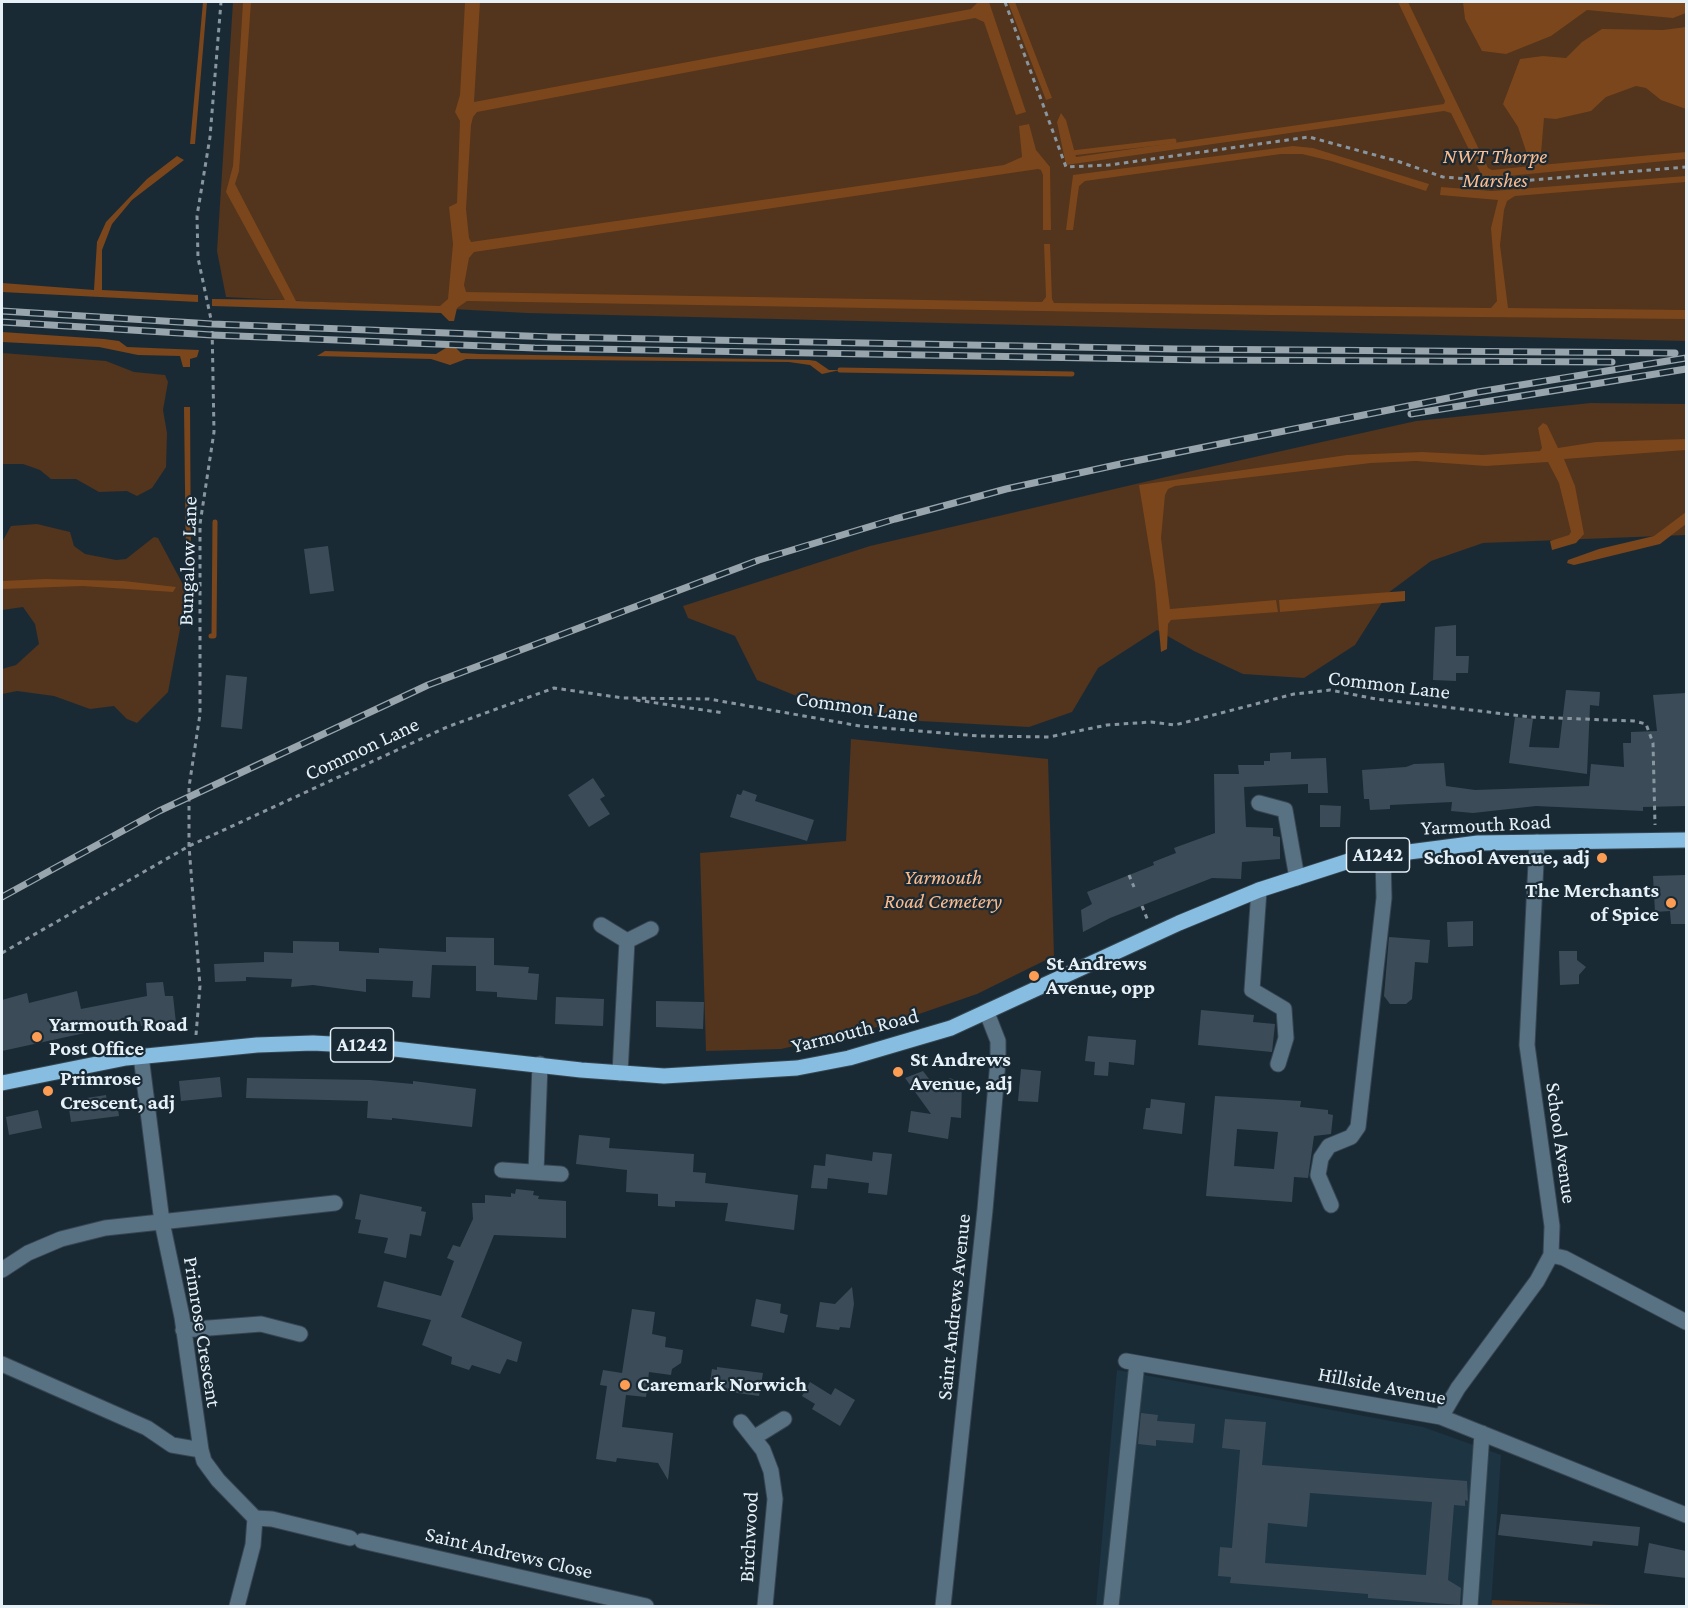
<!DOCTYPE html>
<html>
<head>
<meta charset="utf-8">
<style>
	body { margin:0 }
	#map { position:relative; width:1688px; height:1608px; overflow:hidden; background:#1a2a35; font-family:"Crimson Pro",serif }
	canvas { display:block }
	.frame { position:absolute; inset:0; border:3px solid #e5f0f7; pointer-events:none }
</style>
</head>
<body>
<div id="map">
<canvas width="1688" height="1608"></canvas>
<div class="frame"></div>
</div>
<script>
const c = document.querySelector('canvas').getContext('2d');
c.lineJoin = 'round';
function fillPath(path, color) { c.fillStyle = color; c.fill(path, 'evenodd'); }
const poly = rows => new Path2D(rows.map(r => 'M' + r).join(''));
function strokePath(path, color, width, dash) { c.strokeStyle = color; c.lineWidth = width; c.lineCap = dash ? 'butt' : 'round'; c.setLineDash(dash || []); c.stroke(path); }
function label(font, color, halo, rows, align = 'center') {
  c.font = font + ' "Crimson Pro",serif'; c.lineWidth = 4.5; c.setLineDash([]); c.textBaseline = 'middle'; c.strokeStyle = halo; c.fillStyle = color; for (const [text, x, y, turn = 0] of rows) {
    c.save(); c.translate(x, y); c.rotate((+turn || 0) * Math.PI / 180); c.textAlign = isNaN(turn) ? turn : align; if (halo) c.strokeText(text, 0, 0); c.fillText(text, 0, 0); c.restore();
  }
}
fillPath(poly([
	[1117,1370,1423,1427,1501,1455,1491,1606,1096,1606]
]), '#1d3443');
fillPath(poly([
	[233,2,1686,2,1686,341,527,313,226,297,217,251],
	[2,353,106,361,134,372,165,375,168,382,163,410,167,433,166,467,152,488,137,496,127,491,99,492,76,479,51,479,40,470,23,464,2,464],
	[1591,403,1686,404,1686,535,1483,543,1431,561,1388,593,1355,645,1304,678,1243,674,1194,651,1157,630,1098,668,1072,712,1029,727,920,721,814,703,757,680,735,636,688,618,683,606,870,546,1183,473,1416,421],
	[37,524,70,532,74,546,85,554,116,560,126,559,154,537,158,538,187,592,168,692,137,723,127,719,114,706,90,709,54,696,17,691,2,694,2,669,16,665,39,644,35,624,23,607,2,610,2,542,11,526],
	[851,739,1048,759,1054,956,977,994,890,1024,781,1049,706,1051,700,853,846,841],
	[1492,1600,1640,1606,1491,1606]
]), '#53341c');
fillPath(poly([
	[203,2,207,2,195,144,190,144],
	[243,2,251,2,239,171,235,184,296,301,440,306,448,299,453,244,449,207,457,203,460,121,455,112,460,95,465,2,480,2,474,102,971,9,978,2,989,2,1026,112,1016,115,984,22,975,18,477,112,473,117,471,125,466,209,469,238,471,242,1004,165,1022,157,1019,126,1029,124,1036,150,1050,167,1051,230,1043,230,1043,175,1041,170,1038,169,474,252,469,258,464,285,466,292,1042,302,1046,297,1044,244,1050,244,1052,299,1054,303,1491,308,1497,301,1491,228,1498,200,1440,195,1441,187,1492,191,1686,176,1686,182,1515,196,1507,201,1504,210,1500,245,1508,308,1686,310,1686,319,1270,315,467,301,457,308,454,321,449,321,441,313,212,306,212,299,285,300,226,192,233,166],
	[1008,2,1015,2,1052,98,1046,100],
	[1398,2,1408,2,1488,168,1492,170,1531,166,1518,127,1503,104,1520,59,1543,56,1566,58,1582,42,1602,29,1663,30,1686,27,1686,109,1661,100,1646,88,1636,86,1606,97,1591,111,1556,119,1544,118,1540,165,1686,152,1686,159,1487,178,1482,176,1451,113,1444,111,1066,165,1057,122,1061,113,1066,120,1076,157,1444,104,1445,101],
	[1463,2,1686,2,1686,13,1673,18,1587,10,1551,36,1506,54,1482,51,1465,19],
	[1293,146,1313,148,1429,184,1426,191,1331,161,1302,154,1281,154,1085,181,1079,186,1073,230,1066,230,1073,175],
	[177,156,184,160,132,200,112,224,102,250,102,290,198,295,198,302,2,292,2,283,94,290,97,242,106,222,147,179],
	[2,332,104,339,119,341,127,347,199,350,197,357,190,359,190,367,183,367,180,356,138,355,99,347,2,342],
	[449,346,454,346,461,353,479,354,809,360,816,361,829,370,840,370,822,374,810,365,789,362,466,359,450,365,431,359,317,356,325,351,436,354],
	[184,407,190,407,191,567,190,571,186,571],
	[1543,423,1547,425,1558,448,1596,442,1686,439,1686,450,1564,459,1575,486,1584,534,1576,543,1552,550,1550,541,1569,535,1571,532,1559,483,1548,462,1486,466,1416,461,1371,463,1175,486,1168,489,1165,495,1161,538,1170,609,1276,600,1278,612,1171,620,1168,624,1167,649,1161,652,1155,583,1139,485,1347,455,1422,452,1483,455,1540,451,1542,448,1538,428],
	[1686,512,1686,524,1660,544,1574,565,1567,563,1568,560,1599,549,1654,536],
	[45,579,124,581,176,587,173,592,82,586,2,589,2,581],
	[1405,591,1405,601,1280,612,1279,600]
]), '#7b461b');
strokePath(poly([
	[1072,153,1174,141],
	[840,370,1072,374],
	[211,636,214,636,215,522]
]), '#7b461b', 5);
fillPath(poly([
	[328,546,334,591,310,594,304,549],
	[1456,625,1456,656,1469,656,1468,673,1456,673,1456,681,1433,680,1435,627],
	[226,675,247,677,242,729,221,727],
	[1566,690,1600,692,1599,706,1590,705,1587,774,1509,763,1515,717,1533,719,1529,747,1559,748],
	[1686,693,1686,806,1643,807,1643,811,1536,806,1473,813,1451,811,1452,802,1390,805,1390,809,1370,810,1369,799,1364,799,1362,770,1406,767,1414,764,1444,763,1446,786,1475,790,1589,786,1591,764,1624,767,1623,743,1631,743,1631,732,1657,731,1653,695],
	[1291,752,1291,759,1326,758,1328,793,1308,793,1308,784,1244,787,1246,827,1273,828,1273,836,1280,837,1280,859,1242,862,1241,879,1212,878,1110,918,1083,932,1081,910,1092,904,1087,892,1154,865,1153,862,1176,853,1174,848,1215,833,1214,774,1239,774,1238,765,1264,765,1264,761,1270,761,1270,753],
	[593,778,605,796,600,799,610,814,589,827,568,795],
	[743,790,757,795,755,801,814,820,807,841,730,817,737,794,741,795],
	[1320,805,1341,806,1340,827,1320,827],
	[1686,875,1686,924,1671,924,1670,911,1655,912,1653,876],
	[1473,921,1473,946,1448,947,1447,922],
	[446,937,494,938,494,965,529,967,528,973,539,974,537,1000,497,997,497,992,476,991,476,966,432,965,430,998,412,997,413,981,366,979,366,992,313,985,291,987,292,979,246,977,246,981,215,982,214,964,264,962,264,952,293,953,293,941,339,942,339,951,379,953,379,948,446,952],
	[1389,937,1430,940,1428,963,1415,962,1412,999,1406,1004,1390,1004,1384,996],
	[1559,951,1577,951,1577,960,1586,967,1579,975,1579,984,1560,985],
	[163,982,165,996,173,996,176,1023,141,1026,140,1021,2,1051,2,1000,27,993,29,1003,77,991,81,1009,147,996,146,983],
	[556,997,604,999,603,1026,555,1024],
	[656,1001,704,1002,703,1029,656,1027],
	[1201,1010,1254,1015,1253,1022,1275,1024,1272,1052,1198,1045],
	[1088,1036,1136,1040,1134,1065,1109,1062,1108,1076,1094,1075,1095,1062,1085,1061],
	[1021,1069,1041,1071,1038,1102,1018,1101],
	[923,1071,936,1088,950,1078,962,1083,961,1118,951,1117,948,1139,908,1132,911,1111,931,1114,905,1078],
	[220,1077,222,1097,181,1101,179,1081],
	[247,1078,370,1080,413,1084,413,1081,476,1089,472,1127,392,1118,392,1120,367,1118,368,1101,246,1098],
	[106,1095,107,1103,117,1102,119,1116,71,1122,69,1109,75,1108,74,1100],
	[1215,1096,1301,1101,1300,1107,1328,1110,1328,1114,1333,1115,1331,1134,1314,1136,1308,1178,1294,1177,1292,1202,1206,1196],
	[1237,1129,1278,1132,1274,1169,1234,1166],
	[1151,1099,1185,1103,1182,1134,1143,1129,1146,1108,1150,1108],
	[38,1110,42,1128,9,1135,6,1117],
	[579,1135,610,1138,609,1148,694,1154,693,1172,706,1173,705,1183,798,1195,794,1230,725,1221,728,1203,675,1201,675,1207,658,1206,658,1194,626,1192,627,1170,576,1164],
	[873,1152,892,1154,887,1195,868,1193,869,1183,828,1178,827,1189,811,1188,814,1165,825,1166,826,1154,872,1161],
	[516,1189,534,1191,533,1195,539,1196,538,1199,566,1201,566,1238,494,1235,461,1317,522,1342,517,1362,507,1359,500,1374,472,1365,469,1370,451,1364,452,1357,422,1345,431,1320,377,1307,384,1281,441,1296,454,1261,447,1258,453,1245,460,1247,473,1219,472,1203,485,1203,485,1195,511,1197,511,1193,515,1194],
	[360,1194,422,1207,421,1211,426,1212,421,1236,410,1234,406,1258,384,1253,388,1238,358,1233,361,1220,355,1219],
	[852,1287,854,1304,850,1328,840,1327,839,1330,816,1327,820,1302,835,1304],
	[756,1299,781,1304,780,1313,788,1315,784,1333,751,1326],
	[632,1309,655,1312,652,1334,666,1337,665,1347,683,1350,681,1363,672,1369,671,1375,649,1372,646,1397,626,1395,622,1427,673,1433,668,1480,658,1463,617,1458,616,1462,596,1459,607,1386,600,1385,603,1370,622,1373],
	[717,1367,763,1373,759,1396,709,1389,712,1369,717,1370],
	[810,1382,831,1395,835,1388,855,1400,840,1426,812,1409,815,1404,802,1396],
	[1141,1413,1158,1415,1157,1421,1195,1424,1193,1443,1156,1440,1156,1446,1138,1444],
	[1225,1419,1266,1422,1262,1465,1467,1481,1468,1501,1465,1500,1465,1506,1454,1505,1448,1580,1461,1588,1460,1605,1368,1598,1368,1594,1230,1583,1231,1577,1218,1576,1220,1547,1232,1548,1240,1450,1222,1448],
	[1310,1493,1432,1502,1426,1575,1265,1563,1268,1523,1307,1527],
	[1501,1514,1640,1527,1638,1546,1593,1541,1592,1546,1498,1535],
	[1649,1543,1686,1551,1686,1578,1644,1573]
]), '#3b4c58');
const minor = poly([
	[1259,803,1285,810,1297,878],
	[1259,890,1252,990,1284,1009,1286,1038,1278,1064],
	[601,925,627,941],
	[141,1056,162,1222,182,1317,201,1450,204,1461,218,1480,255,1518,253,1545,237,1606],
	[620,1073,627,941,651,929],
	[502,1170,561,1174],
	[536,1172,540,1064],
	[1331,1205,1318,1175,1321,1158,1329,1146,1351,1137,1358,1127,1384,898,1383,855],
	[1551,1255,1564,1258,1686,1322],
	[2,1270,28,1253,61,1239,105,1228,335,1203],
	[183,1330,261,1324,300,1334],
	[1126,1361,1441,1417,1686,1515],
	[2,1364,147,1428,172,1445,201,1450],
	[1441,1417,1458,1388,1537,1281,1551,1255,1552,1226,1527,1045,1537,842],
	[741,1422,763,1450,771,1471,775,1499,765,1606],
	[755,1437,784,1419],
	[255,1518,272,1519,350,1538],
	[362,1541,646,1606],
	[943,1606,985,1210,998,1061,998,1041,987,1013],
	[1111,1606,1137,1363],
	[1470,1606,1482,1433]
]);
const major = poly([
	[2,1083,126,1058,257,1045,313,1043,368,1046,581,1070,664,1076,797,1068,849,1058,951,1028,1179,923,1259,890,1355,859,1478,843,1686,840]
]);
strokePath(minor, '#364650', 17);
strokePath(major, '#364650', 17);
strokePath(poly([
	[1005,2,1066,167,1109,165,1309,137,1397,161,1443,177,1508,182,1686,167],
	[636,700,724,713],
	[1129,875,1134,887],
	[1142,906,1148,921],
	[2,953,189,846,447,727,554,688,623,698,709,699,860,726,979,736,1049,737,1107,725,1151,722,1175,725,1294,694,1330,690,1376,699,1531,717,1634,721,1646,724,1653,743,1655,825],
	[196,1035,200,986,189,846,189,787,200,714,200,524,214,432,212,324,198,258,197,216,210,137,221,2]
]), '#89969f', 3, [4.5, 4.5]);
strokePath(minor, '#587284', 15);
strokePath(major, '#86bde1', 15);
const rail = poly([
	[2,311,212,324,552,337,1176,349,1675,353],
	[2,322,212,335,535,348,1201,360,1612,362],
	[1411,414,1686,369],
	[2,897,159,811,428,685,759,560,895,519,1006,489,1125,463,1478,392,1686,358]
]);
strokePath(rail, '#98a5ad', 7);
strokePath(rail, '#1a2a35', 4.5, [14]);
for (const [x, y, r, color] of [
	[1602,858,6,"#fc9d53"],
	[1671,903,6,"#fc9d53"],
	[1034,976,6,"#fc9d53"],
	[37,1037,6,"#fc9d53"],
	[898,1072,6,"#fc9d53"],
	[48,1091,6,"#fc9d53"],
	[625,1385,6,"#fc9d53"]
]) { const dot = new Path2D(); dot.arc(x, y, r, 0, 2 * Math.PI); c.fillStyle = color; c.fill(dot); strokePath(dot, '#1a2a35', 2); }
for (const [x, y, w] of [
	[1378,855,63],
	[362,1045,63]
]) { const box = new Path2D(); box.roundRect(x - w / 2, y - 17, w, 34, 4.5); c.fillStyle = '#1a2a35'; c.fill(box); strokePath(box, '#e5f0f7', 1.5); }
label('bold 20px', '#e5f0f7', null, [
	["A1242",1378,855],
	["A1242",362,1045]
]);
label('italic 21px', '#fcbb8c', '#1a2a35', [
	["NWT Thorpe",1495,157],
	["Marshes",1495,181],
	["Yarmouth",943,878],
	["Road Cemetery",943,902]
]);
label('21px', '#e5f0f7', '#1a2a35', [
	["Bungalow Lane",188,561,-88],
	["Common Lane",1389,685,7],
	["Common Lane",857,707,8],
	["Common Lane",362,749,-25],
	["Yarmouth Road",1486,825,-3],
	["Yarmouth Road",855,1031,-14],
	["School Avenue",1561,1143,82],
	["Saint Andrews Avenue",954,1307,-84],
	["Primrose Crescent",202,1332,81],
	["Hillside Avenue",1382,1386,11],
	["Birchwood",749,1537,-87],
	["Saint Andrews Close",509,1553,13]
]);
label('bold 21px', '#e5f0f7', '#1a2a35', [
	["School Avenue, adj",1590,858,"right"],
	["The Merchants",1659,891,"right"],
	["of Spice",1659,915,"right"],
	["St Andrews",1046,964],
	["Avenue, opp",1046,988],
	["Yarmouth Road",49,1025],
	["Post Office",49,1049],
	["St Andrews",910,1060],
	["Avenue, adj",910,1084],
	["Primrose",60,1079],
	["Crescent, adj",60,1103],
	["Caremark Norwich",637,1385]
], 'left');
</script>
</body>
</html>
